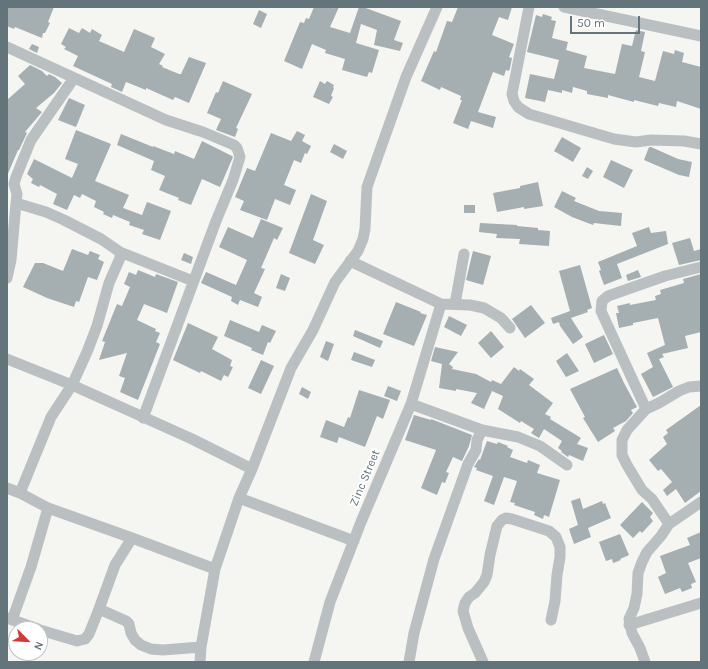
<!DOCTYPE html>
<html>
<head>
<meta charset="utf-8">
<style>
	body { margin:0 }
	#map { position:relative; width:708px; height:669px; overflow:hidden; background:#f5f5f2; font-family:Karla,sans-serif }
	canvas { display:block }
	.frame { position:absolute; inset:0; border:8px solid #63757a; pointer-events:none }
	.north { position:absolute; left:8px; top:621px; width:40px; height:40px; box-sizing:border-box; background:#fff; border:1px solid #c1c8ca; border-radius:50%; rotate:114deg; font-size:11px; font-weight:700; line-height:16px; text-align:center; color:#63757a }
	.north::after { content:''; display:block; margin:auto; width:14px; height:18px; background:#d23b35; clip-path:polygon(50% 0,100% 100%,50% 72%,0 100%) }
	.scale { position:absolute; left:570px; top:16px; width:70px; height:18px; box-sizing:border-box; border:2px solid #63757a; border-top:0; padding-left:5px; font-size:12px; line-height:14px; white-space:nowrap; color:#63757a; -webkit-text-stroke:3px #fff; paint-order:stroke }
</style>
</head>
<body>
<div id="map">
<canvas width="708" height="669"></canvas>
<div class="frame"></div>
<div class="north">N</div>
<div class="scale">50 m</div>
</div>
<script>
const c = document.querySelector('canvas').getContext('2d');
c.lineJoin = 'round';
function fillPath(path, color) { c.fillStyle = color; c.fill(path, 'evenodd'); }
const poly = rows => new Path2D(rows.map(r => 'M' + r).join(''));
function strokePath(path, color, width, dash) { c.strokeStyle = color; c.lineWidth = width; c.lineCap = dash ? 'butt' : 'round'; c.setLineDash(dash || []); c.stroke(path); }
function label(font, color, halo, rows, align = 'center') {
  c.font = font + ' Karla,sans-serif'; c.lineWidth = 4; c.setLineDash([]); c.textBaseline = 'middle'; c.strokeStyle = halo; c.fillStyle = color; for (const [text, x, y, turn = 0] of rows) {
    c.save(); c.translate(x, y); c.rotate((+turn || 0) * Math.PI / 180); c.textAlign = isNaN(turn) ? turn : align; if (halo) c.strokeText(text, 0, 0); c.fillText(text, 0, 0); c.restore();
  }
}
fillPath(poly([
	[7,7,54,7,48,22,50,23,45,33,43,33,42,38,15,27,14,29,7,26],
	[314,7,339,7,330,27,350,33,359,7,363,7,401,21,394,40,403,43,400,51,374,45,377,30,361,24,356,43,379,50,372,73,369,72,367,77,342,70,345,59,325,53,326,50,312,44,302,69,284,61,300,22,304,23,306,18,309,19],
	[458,7,512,7,508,20,499,17,492,35,514,44,509,57,512,58,510,68,509,71,506,70,504,76,493,72,478,112,496,117,493,128,471,121,468,129,453,123,462,100,460,100,461,96,441,87,440,90,421,81,434,51,436,52,447,21,452,22],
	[259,10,267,14,261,28,253,24],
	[543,14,552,17,551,20,556,21,552,38,568,42,566,50,587,56,584,68,615,74,622,44,632,46,636,30,645,32,641,51,645,52,639,77,655,81,663,51,674,54,675,50,684,53,682,62,701,67,701,109,677,101,676,107,659,103,658,106,634,100,634,102,608,95,608,98,587,94,587,91,573,87,572,93,562,90,562,93,548,90,545,102,525,98,530,74,554,79,559,60,527,52,536,15,542,17],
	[69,28,79,33,82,28,90,33,92,29,102,35,99,41,124,52,134,29,155,38,151,47,165,54,159,64,163,66,162,67,179,74,181,74,189,57,206,63,189,103,175,97,173,100,146,88,146,90,126,82,122,92,111,87,112,84,73,66,78,56,64,49,66,47,61,44],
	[32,44,39,47,37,53,29,49],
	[30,65,42,71,47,76,49,74,55,77,62,83,54,93,36,108,42,112,25,132,27,133,19,150,18,150,7,176,7,100,25,84,18,76],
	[223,81,252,94,236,128,238,129,235,137,216,130,221,119,207,113,216,92,218,93],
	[320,81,325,84,327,81,334,85,333,87,334,88,331,96,333,97,329,104,313,97],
	[69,98,85,105,76,127,58,120],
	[76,130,111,144,95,181,129,195,123,208,142,215,147,202,171,211,160,240,142,234,144,230,129,225,130,222,113,215,112,218,103,214,104,212,94,207,96,201,82,194,80,198,74,195,67,210,53,204,57,194,40,185,39,187,31,183,33,179,27,174,34,159,72,178,78,164,65,159],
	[297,131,305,135,302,141,311,146,307,154,305,153,301,163,294,160,284,185,296,190,290,205,275,199,267,220,240,210,244,201,235,197,242,180,247,168,255,171,271,133,291,141],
	[121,134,153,147,153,146,174,154,175,151,194,159,202,141,232,156,233,157,220,187,202,179,191,205,178,200,179,198,159,190,165,176,151,170,154,161,117,145],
	[562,137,581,148,573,162,554,151],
	[334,144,347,151,343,159,330,152],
	[649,147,651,147,678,159,692,162,689,177,679,175,644,160],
	[611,160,633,170,624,188,603,177],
	[587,167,593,171,588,179,582,176],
	[538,182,543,206,524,209,524,207,497,212,493,193,520,188,520,186],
	[562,191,576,198,574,201,599,211,622,213,621,226,594,223,593,225,572,217,554,207],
	[311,194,327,201,313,240,324,245,315,264,289,253],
	[464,205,475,205,475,213,464,213],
	[261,219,283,228,277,240,274,238,261,268,265,269,254,293,262,297,258,307,240,300,238,305,231,301,232,297,201,283,206,272,236,285,247,260,219,247,228,227,253,238],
	[480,223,517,225,517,226,538,228,538,230,550,231,549,246,519,244,520,239,496,238,497,234,479,232],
	[649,227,651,233,666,231,668,244,617,264,622,278,604,285,599,271,601,270,598,262,637,246,632,233],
	[690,238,694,251,701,249,701,260,679,265,672,243],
	[72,249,88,255,90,251,100,255,98,259,104,262,97,280,88,277,79,302,76,301,74,307,47,298,23,287,35,263,43,263,63,271],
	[473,251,491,256,483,285,466,280],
	[184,253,193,257,191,264,181,260],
	[580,265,592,308,587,310,588,312,571,318,583,337,573,344,560,326,559,322,553,324,551,318,570,311,559,271],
	[138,270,155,277,156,274,178,282,167,313,144,304,137,320,156,329,155,331,160,333,156,342,160,344,138,400,120,392,125,378,119,376,127,353,99,360,105,342,102,341,117,304,122,306,130,287,124,284,129,272,136,275],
	[638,270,641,277,628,281,626,275],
	[281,274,290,278,285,291,276,288],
	[701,274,701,332,685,336,688,348,662,354,664,357,659,359,673,387,653,397,641,374,653,367,647,353,665,345,658,318,633,323,633,325,619,328,616,313,619,313,617,306,630,303,630,305,656,300,655,296,661,294,660,290,684,283,683,279],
	[396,302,421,312,420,313,427,315,414,346,383,334],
	[531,305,545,323,525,338,512,319],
	[449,316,467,325,461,336,444,327],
	[230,320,259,332,262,325,276,331,270,343,268,342,263,355,251,350,252,348,224,336],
	[188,323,218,337,212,349,232,360,230,366,233,367,228,377,224,375,221,381,201,371,200,373,173,360],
	[355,330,383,341,380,348,353,336],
	[491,331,504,347,491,358,478,343],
	[604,335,613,354,594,363,585,344],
	[326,341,334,344,328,361,320,357],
	[435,347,458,352,449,364,453,367,452,369,476,374,491,382,492,380,501,384,514,367,519,371,520,369,534,379,529,385,553,403,545,414,551,417,550,419,581,438,577,444,588,448,583,461,569,455,568,457,561,452,562,451,558,448,562,441,544,429,539,438,531,433,534,429,521,421,520,423,498,409,503,396,492,391,484,409,471,403,477,393,456,389,456,391,439,388,442,364,431,361],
	[354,352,375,360,372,367,351,360],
	[567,353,579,371,566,377,556,361],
	[261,360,274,366,261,394,248,388],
	[617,368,624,383,637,407,631,410,633,413,626,421,613,428,615,431,598,442,583,418,585,417,570,389],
	[388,386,401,391,397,401,384,396],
	[302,387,311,392,308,399,299,394],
	[359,390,390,400,383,419,377,416,365,447,339,437,337,443,320,437,326,420,344,427,348,417,350,418],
	[701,405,701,491,685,503,676,489,667,496,663,490,672,482,661,469,658,471,649,460,667,444,663,437,668,433,666,430],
	[414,415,431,420,431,419,472,435,469,446,462,461,453,457,446,472,449,473,445,483,442,482,437,495,421,488,436,450,405,440],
	[487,441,497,444,498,442,508,446,507,447,513,450,510,457,527,463,528,460,540,465,537,473,560,480,549,517,544,515,543,519,534,515,535,512,514,505,515,503,510,502,517,481,504,477,494,505,484,501,493,476,476,470,477,468,474,467,479,459,480,460],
	[580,498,583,509,602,501,603,504,605,503,611,518,588,528,591,537,574,544,569,529,578,525,571,501],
	[642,502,653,513,650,517,653,521,642,533,640,531,633,538,620,525],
	[701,532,701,558,688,563,696,582,691,584,692,588,682,592,680,588,665,594,658,577,666,573,660,556,690,545,687,538],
	[620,534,629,555,620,559,621,560,613,563,612,559,606,561,599,542]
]), '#a5aeb1');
strokePath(poly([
	[529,7,512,94,514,101,518,107,529,114,614,139,636,142,651,140,684,141,701,144],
	[564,7,701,36],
	[7,47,166,120,203,132,234,145,237,148,240,157,233,180,216,221,143,418],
	[16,203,46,212,64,220,101,239,120,252,193,281],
	[350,261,441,304,470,305,484,308,501,318,510,328],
	[7,278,11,260,16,203,17,194,14,184,16,177,31,140,74,78],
	[455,304,464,254],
	[7,359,72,385,192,439,252,469],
	[646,409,601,311,602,301,608,296,665,276,701,267],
	[482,430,518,437,540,446,567,465],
	[7,488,20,493,48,508,132,538,215,569],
	[20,493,51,417,72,385,87,352,97,326,109,283,120,258,120,252],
	[239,498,354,541],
	[669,524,701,502],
	[99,609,126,621,129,624,131,633,135,640,141,645,151,649,163,650,201,647],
	[7,618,38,629],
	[12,620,31,567,48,508],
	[629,625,701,603],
	[40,630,77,641,85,639,89,634,99,609,115,565,132,538],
	[200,662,201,647,215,569,239,498,252,469,291,368,313,330,335,282,358,251,363,239,365,229,367,187,406,77,437,7],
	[314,662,330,602,361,522,411,404,441,304],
	[409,662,414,633,434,559,468,464,476,450,477,440,482,430,411,404],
	[483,662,468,628,463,611,465,603,469,597,475,593,484,582,487,575,490,555,497,526,502,520,506,518,512,519,549,531,556,537,560,547,560,557,557,575,555,601,551,620],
	[645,662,640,648,632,633,629,619,634,608,637,594,638,573,642,562,647,552,661,536,669,524,652,499,642,490,627,465,622,455,622,440,627,430,646,409,659,403,679,391,689,387,701,386]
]), '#bac0c2', 11);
label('12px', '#63757a', '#fff', [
	["Zinc Street",365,478,-67]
]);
</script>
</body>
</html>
